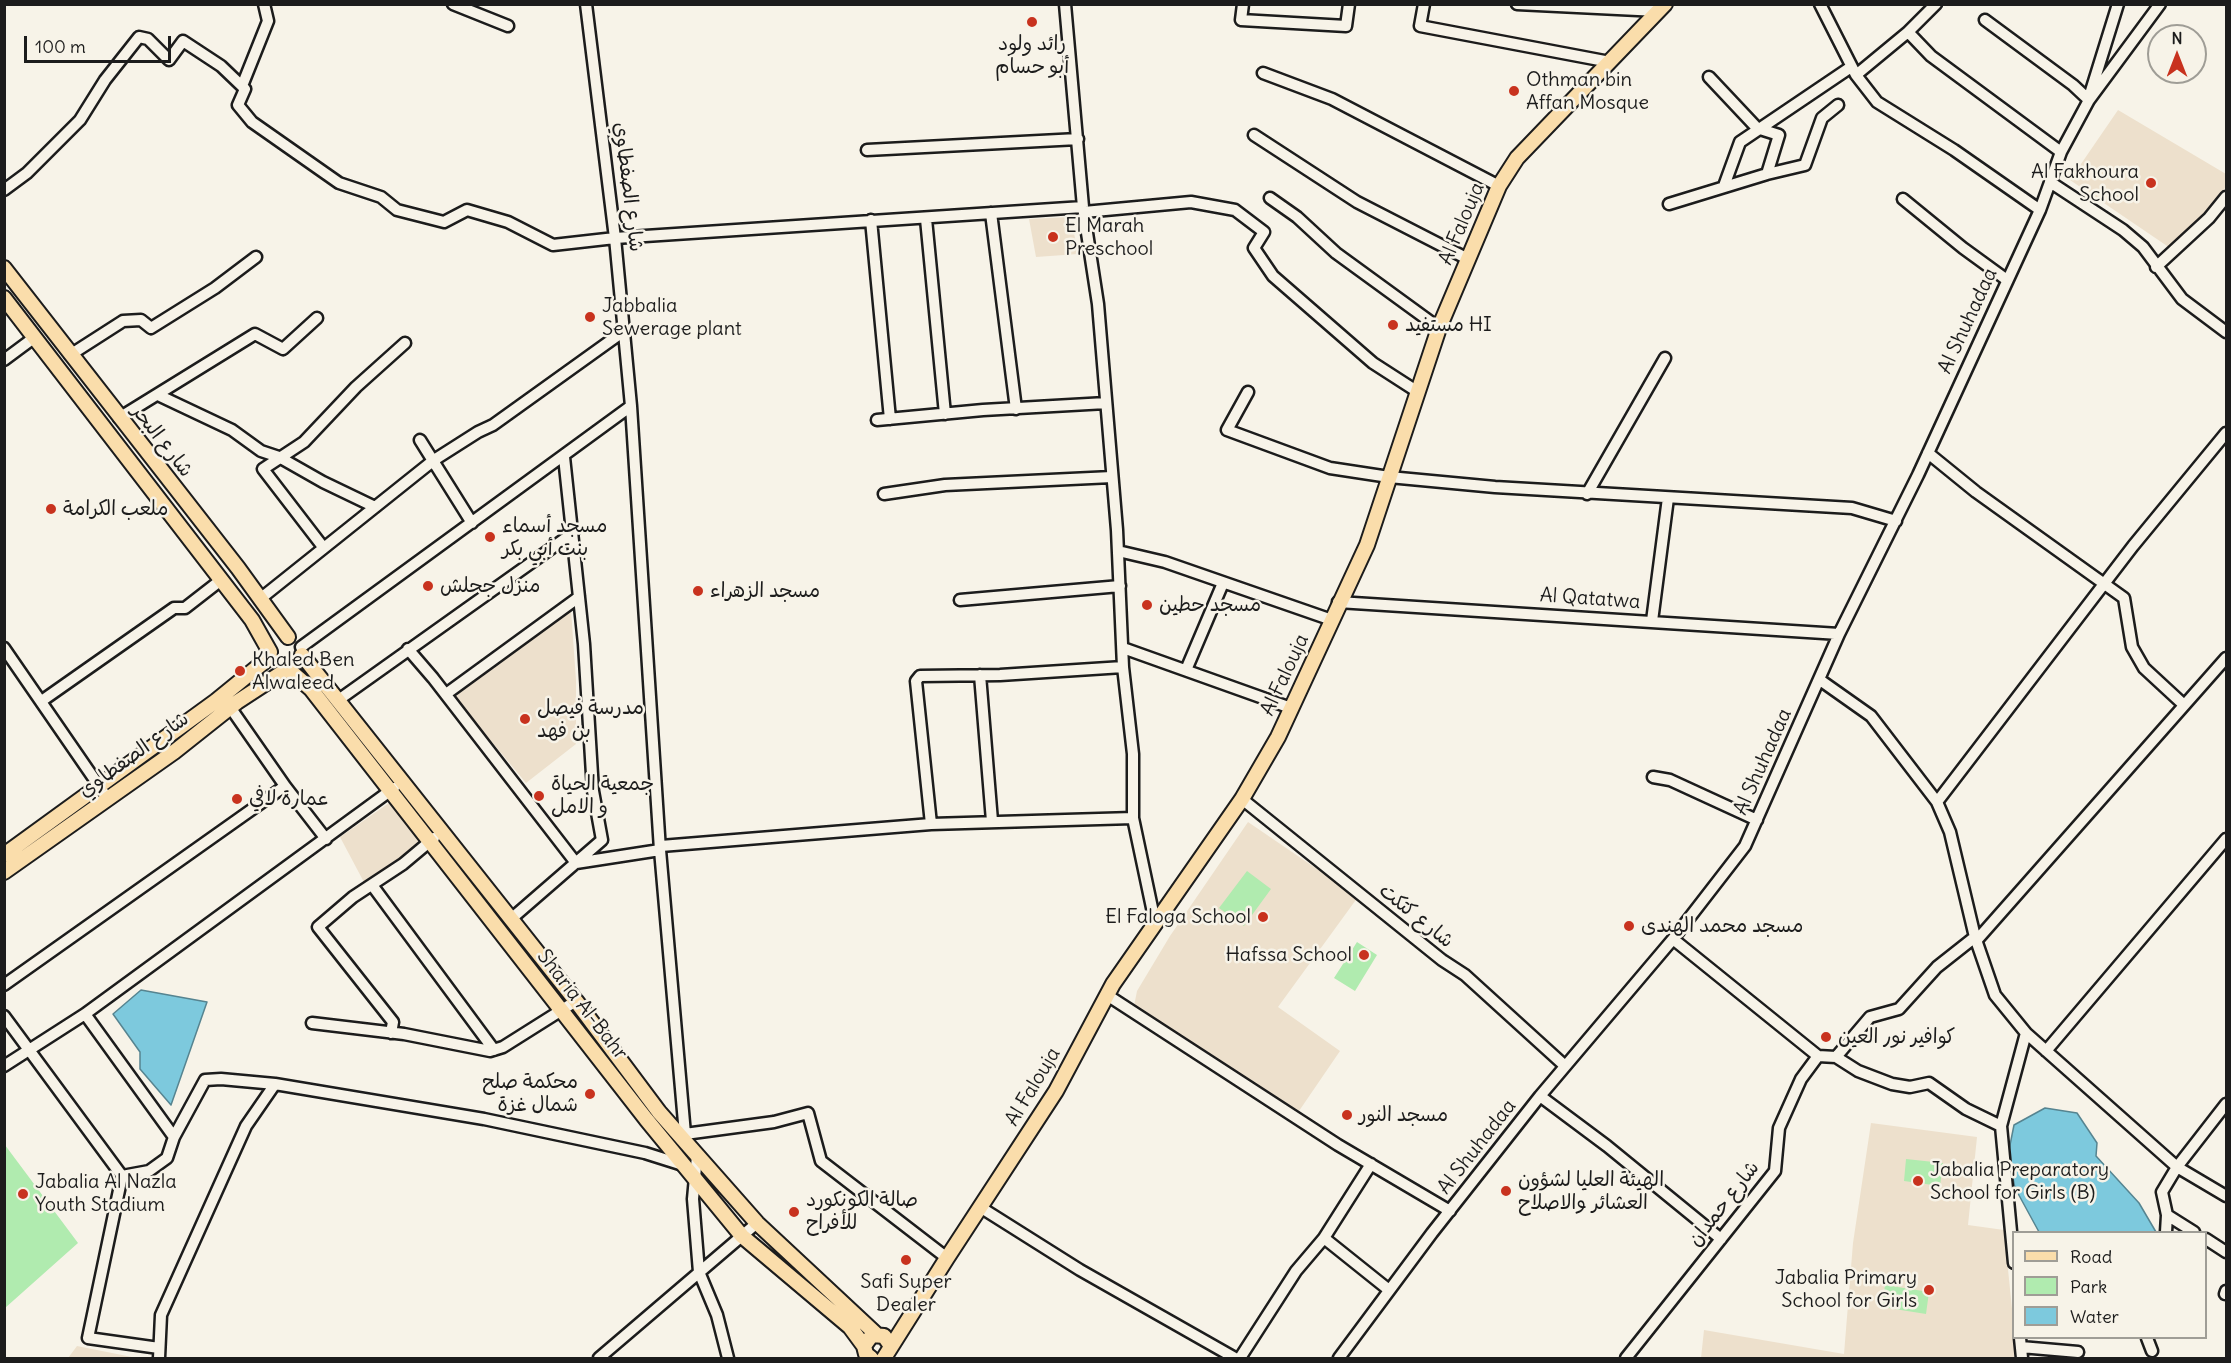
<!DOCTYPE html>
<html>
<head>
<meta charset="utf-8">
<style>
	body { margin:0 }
	#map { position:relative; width:2231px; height:1363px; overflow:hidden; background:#f7f3e8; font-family:Delius,sans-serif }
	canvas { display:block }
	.frame { position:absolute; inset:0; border:6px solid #1c1c1c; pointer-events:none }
	.legend { position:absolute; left:2012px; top:1231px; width:195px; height:108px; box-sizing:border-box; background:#f7f3e8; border:2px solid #9f9d96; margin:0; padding:8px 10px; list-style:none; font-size:18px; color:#1c1c1c }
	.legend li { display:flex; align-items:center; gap:12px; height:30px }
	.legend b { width:30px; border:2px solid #9f9d96 }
	.north { position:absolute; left:2147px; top:24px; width:60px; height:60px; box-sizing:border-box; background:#f7f3e8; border:2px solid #9f9d96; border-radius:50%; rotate:0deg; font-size:16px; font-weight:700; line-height:24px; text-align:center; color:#1c1c1c }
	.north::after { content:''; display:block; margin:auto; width:21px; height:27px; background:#c8321e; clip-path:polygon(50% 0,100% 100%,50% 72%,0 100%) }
	.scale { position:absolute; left:24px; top:36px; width:147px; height:27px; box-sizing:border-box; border:3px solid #1c1c1c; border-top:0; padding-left:8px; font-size:18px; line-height:21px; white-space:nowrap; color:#1c1c1c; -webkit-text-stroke:4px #f7f3e8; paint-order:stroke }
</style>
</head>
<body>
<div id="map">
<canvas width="2231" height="1363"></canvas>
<div class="frame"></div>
<ul class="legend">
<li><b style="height:8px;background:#faddab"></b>Road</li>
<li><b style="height:16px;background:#b0ebaf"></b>Park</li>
<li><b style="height:16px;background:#7dc9dd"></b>Water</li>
</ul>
<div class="north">N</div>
<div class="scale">100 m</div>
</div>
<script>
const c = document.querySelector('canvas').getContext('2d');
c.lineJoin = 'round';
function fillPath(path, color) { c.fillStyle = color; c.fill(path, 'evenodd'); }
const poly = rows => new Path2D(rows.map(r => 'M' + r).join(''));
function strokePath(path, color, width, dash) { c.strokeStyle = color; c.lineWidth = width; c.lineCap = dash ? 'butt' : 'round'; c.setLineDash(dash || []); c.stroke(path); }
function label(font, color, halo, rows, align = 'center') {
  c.font = font + ' Delius,"Playpen Sans Arabic",sans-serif'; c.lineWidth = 5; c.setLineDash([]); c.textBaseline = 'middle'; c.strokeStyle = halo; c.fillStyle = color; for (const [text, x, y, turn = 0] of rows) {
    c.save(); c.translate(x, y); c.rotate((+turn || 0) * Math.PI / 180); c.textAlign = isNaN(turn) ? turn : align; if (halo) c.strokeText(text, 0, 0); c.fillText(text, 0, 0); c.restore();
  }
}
fillPath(poly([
	[2118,110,2226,174,2226,187,2173,250,2070,180],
	[1071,217,1078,254,1036,257,1029,219],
	[571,610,576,680,576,744,526,783,452,694],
	[389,803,423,846,366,886,340,837],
	[1248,822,1358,897,1278,1007,1340,1051,1299,1111,1137,1011,1134,1006,1137,991,1170,936],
	[1871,1123,1977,1137,1968,1225,2004,1230,2017,1358,1701,1358,1704,1330,1844,1354,1853,1243],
	[77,1346,137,1358,68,1358]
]), '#ede0cc');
fillPath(poly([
	[1247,871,1271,889,1244,926,1219,908],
	[1357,942,1377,955,1355,991,1334,978],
	[5,1145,78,1243,5,1308,4,1308],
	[1906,1159,1943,1163,1940,1186,1904,1181],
	[1885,1285,1929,1292,1926,1314,1882,1307]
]), '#b0ebaf');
const water = poly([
	[141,990,207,1002,171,1105,140,1069,140,1052,113,1014,141,990],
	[2045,1108,2077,1113,2097,1143,2096,1156,2139,1203,2156,1232,2039,1232,2015,1188,2008,1155,2014,1125,2045,1108]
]);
fillPath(water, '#7dc9dd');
strokePath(water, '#568490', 1.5);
const minor = poly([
	[453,4,508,26],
	[586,4,615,238,631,406,660,850,685,1134,680,1136],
	[1065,4,1083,207,1098,304,1117,530,1123,667,1133,754,1133,818,1155,922],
	[1243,4,1241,20,1346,26,1349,4],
	[1424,4,1420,26,1610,62],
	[1517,4,1658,11],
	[1820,4,1856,75,1908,32],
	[1936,4,1908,32,1931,56,2061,152],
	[1985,20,2073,85,2089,100],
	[1263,73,1332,99,1499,186],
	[1856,75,1877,102,1954,150,2040,210],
	[1709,77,1757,128,1779,135,1767,174,1805,165,1822,118,1838,105],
	[242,86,268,21,264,4],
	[2091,91,2118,4],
	[1254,135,1357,202,1468,259],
	[867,150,1078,139],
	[2050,182,2123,230,2143,247,2182,299,2226,332],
	[1724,186,1740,142,1851,67],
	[4,190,27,173,80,120,105,80,139,37,148,39,169,60,183,41,221,66,245,89,238,105,252,122,339,183,381,197,397,210,444,222,467,210,508,222,553,245,615,238,1083,207],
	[1270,198,1297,217,1336,253,1439,328],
	[1903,199,1963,248,2007,280],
	[1669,204,1767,174],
	[1084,212,1191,202,1235,210,1264,232,1254,248,1273,276,1373,363,1418,392],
	[991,213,1016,409],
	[926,219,945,414],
	[871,220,890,419],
	[2156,267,2209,218,2226,197],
	[70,355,123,321,141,320,151,328,215,288,256,257],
	[4,360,35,337],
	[1248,392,1227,430,1330,468,1389,477,1495,487,1852,508,1896,521],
	[158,395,232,430,261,451,279,457,323,482,375,507],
	[119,418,255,334,283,349,317,318],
	[877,420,983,410,1106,403],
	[420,440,472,523],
	[1928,453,1976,492,2124,598,2132,647,2144,668,2184,705],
	[884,494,945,485,1112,477],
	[1587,494,1665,358],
	[323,547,263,469,304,442,356,387,405,343],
	[1118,551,1165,562,1332,620],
	[260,599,434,460,478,432,493,425,624,331],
	[960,600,1120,586],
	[1338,602,1839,634],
	[1652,621,1668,498],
	[301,647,631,406],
	[4,648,108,799],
	[1123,648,1291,708],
	[408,649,433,678,576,863],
	[1186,670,1223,583],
	[980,675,992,821],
	[1820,680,1871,716,1937,802,1950,832,1975,937,1995,995,2026,1033,2177,1167,2226,1196],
	[446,694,579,597],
	[43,700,174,608,185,608,221,580],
	[337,701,573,533],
	[230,707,285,786],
	[1653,777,1670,780,1757,820],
	[1242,799,1442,960,1465,975,1564,1065],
	[1937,802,2133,546,2226,433],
	[931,824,916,681,920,676,1000,675,1123,667],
	[661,846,931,824,1133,818],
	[576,863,660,850],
	[372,885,494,1050],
	[511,919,602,840,593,791,584,644,564,457],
	[1673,939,1818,1056,1836,1057,1858,1071,1892,1084,1910,1087,1929,1083,1966,1109,2001,1126],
	[1976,941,2226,658],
	[4,985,285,786,326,839],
	[1107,995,1338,1145,1450,1211],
	[85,1014,174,1137],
	[4,1016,122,1176,149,1171,167,1158,174,1137,205,1080,221,1079,275,1084,484,1119,645,1153,683,1165],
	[312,1023,404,1034,490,1051,503,1047,576,1001],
	[391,1033,393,1022,318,927,353,897,403,864,434,838],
	[2046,1051,2226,839],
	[1836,1057,1870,1017,1899,1009,1937,967,1975,937],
	[4,1066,85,1014,394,788],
	[1540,1096,1607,1146,1721,1239],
	[685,1134,774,1122,808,1113,821,1161,947,1258],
	[697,1156,693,1199,699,1272,717,1315,728,1358],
	[122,1176,88,1338,159,1348],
	[980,1207,1080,1270,1235,1358],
	[2167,1215,2194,1232],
	[2166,1232,2167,1215,2162,1192,2177,1167,2226,1104],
	[1324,1238,1371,1164],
	[2206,1239,2226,1252],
	[2014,1263,2001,1126,2026,1033],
	[2225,1294,2226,1291],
	[2020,1338,2022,1358],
	[2147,1338,2152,1351],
	[2021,1347,2078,1352],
	[159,1358,161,1315,246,1126,275,1084],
	[599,1358,757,1223],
	[1240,1358,1296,1271,1324,1238,1389,1290],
	[1339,1358,1432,1233,1540,1096,1673,939,1745,846,1839,634,1918,475,2040,210,2061,152,2089,100,2160,4],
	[1626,1358,1775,1171,1779,1128,1801,1079,1818,1056]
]);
const major = poly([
	[4,268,238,568,288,637],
	[4,298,252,620,270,652],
	[302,655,576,1001,659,1112,757,1223,876,1334],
	[288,669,311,689,646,1119,742,1236,850,1327,864,1346],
	[4,855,216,701,270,657],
	[4,872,174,752,237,702,286,670],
	[871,1358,866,1354,864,1346,872,1335,884,1336,891,1346],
	[884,1358,947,1258,1056,1091,1113,984,1242,799,1278,737,1367,545,1439,328,1499,186,1517,158,1665,4]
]);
strokePath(minor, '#1c1c1c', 15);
strokePath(major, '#1c1c1c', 18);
strokePath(minor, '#f7f3e8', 10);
strokePath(major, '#faddab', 14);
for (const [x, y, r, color] of [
	[1032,22,6,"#c8321e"],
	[1514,91,6,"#c8321e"],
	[2151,183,6,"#c8321e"],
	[1053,237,6,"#c8321e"],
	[590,317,6,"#c8321e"],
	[1393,325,6,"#c8321e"],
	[51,509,6,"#c8321e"],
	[490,537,6,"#c8321e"],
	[428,586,6,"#c8321e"],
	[698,591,6,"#c8321e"],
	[1147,605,6,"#c8321e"],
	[240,671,6,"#c8321e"],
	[525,719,6,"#c8321e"],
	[539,796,6,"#c8321e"],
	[237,799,6,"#c8321e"],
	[1263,917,6,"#c8321e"],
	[1629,926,6,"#c8321e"],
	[1364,955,6,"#c8321e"],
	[1826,1037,6,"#c8321e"],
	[590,1094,6,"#c8321e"],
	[1347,1115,6,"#c8321e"],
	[1918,1181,6,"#c8321e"],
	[1506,1191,6,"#c8321e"],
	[23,1194,6,"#c8321e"],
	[794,1212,6,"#c8321e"],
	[906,1260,6,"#c8321e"],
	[1929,1290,6,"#c8321e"]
]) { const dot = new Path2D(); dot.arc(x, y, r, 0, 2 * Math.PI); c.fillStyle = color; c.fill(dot); strokePath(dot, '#f7f3e8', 2); }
label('20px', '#1c1c1c', '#f7f3e8', [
	["رائد ولود",1032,44,"center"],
	["أبو حسام",1032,67,"center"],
	["Othman bin",1526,80],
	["Affan Mosque",1526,103],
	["Al Fakhoura",2139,172,"right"],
	["School",2139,195,"right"],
	["El Marah",1065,226],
	["Preschool",1065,249],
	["Jabbalia",602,306],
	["Sewerage plant",602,329],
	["مستفيد HI",1405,325],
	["ملعب الكرامة",63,509],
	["مسجد أسماء",502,526],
	["بنت أبي بكر",502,549],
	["منزل جحلش",440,586],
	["مسجد الزهراء",710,591],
	["مسجد حطين",1159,605],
	["Khaled Ben",252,660],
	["Alwaleed",252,683],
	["مدرسة فيصل",537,708],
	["بن فهد",537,731],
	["جمعية الحياة",551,784],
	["و الامل",551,807],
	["عمارة لافي",249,799],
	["El Faloga School",1251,917,"right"],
	["مسجد محمد الهندى",1641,926],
	["Hafssa School",1352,955,"right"],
	["كوافير نور العين",1838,1037],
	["محكمة صلح",578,1082,"right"],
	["شمال غزة",578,1105,"right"],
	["مسجد النور",1359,1115],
	["Jabalia Preparatory",1930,1170],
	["School for Girls (B)",1930,1193],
	["الهيئة العليا لشؤون",1518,1180],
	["العشائر والاصلاح",1518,1203],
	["Jabalia Al Nazla",35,1182],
	["Youth Stadium",35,1205],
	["صالة الكونكورد",806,1200],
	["للأفراح",806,1223],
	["Jabalia Primary",1917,1278,"right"],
	["School for Girls",1917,1301,"right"],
	["Safi Super",906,1282,"center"],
	["Dealer",906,1305,"center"]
], 'left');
label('20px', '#1c1c1c', '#f7f3e8', [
	["شارع الصفطاوي",628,187,83],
	["Al Falouja",1462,224,-67],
	["Al Shuhadaa",1968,321,-65],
	["شارع البحر",162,441,52],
	["Al Qatatwa",1590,599,4],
	["Al Falouja",1285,675,-65],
	["شارع الصفطاوي",134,755,-36],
	["Al Shuhadaa",1763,762,-66],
	["شارع كتكت",1416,916,39],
	["Sharia Al-Bahr",582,1005,52],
	["Al Falouja",1033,1087,-59],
	["Al Shuhadaa",1477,1147,-52],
	["شارع حمدان",1724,1204,-52]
]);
</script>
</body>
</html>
